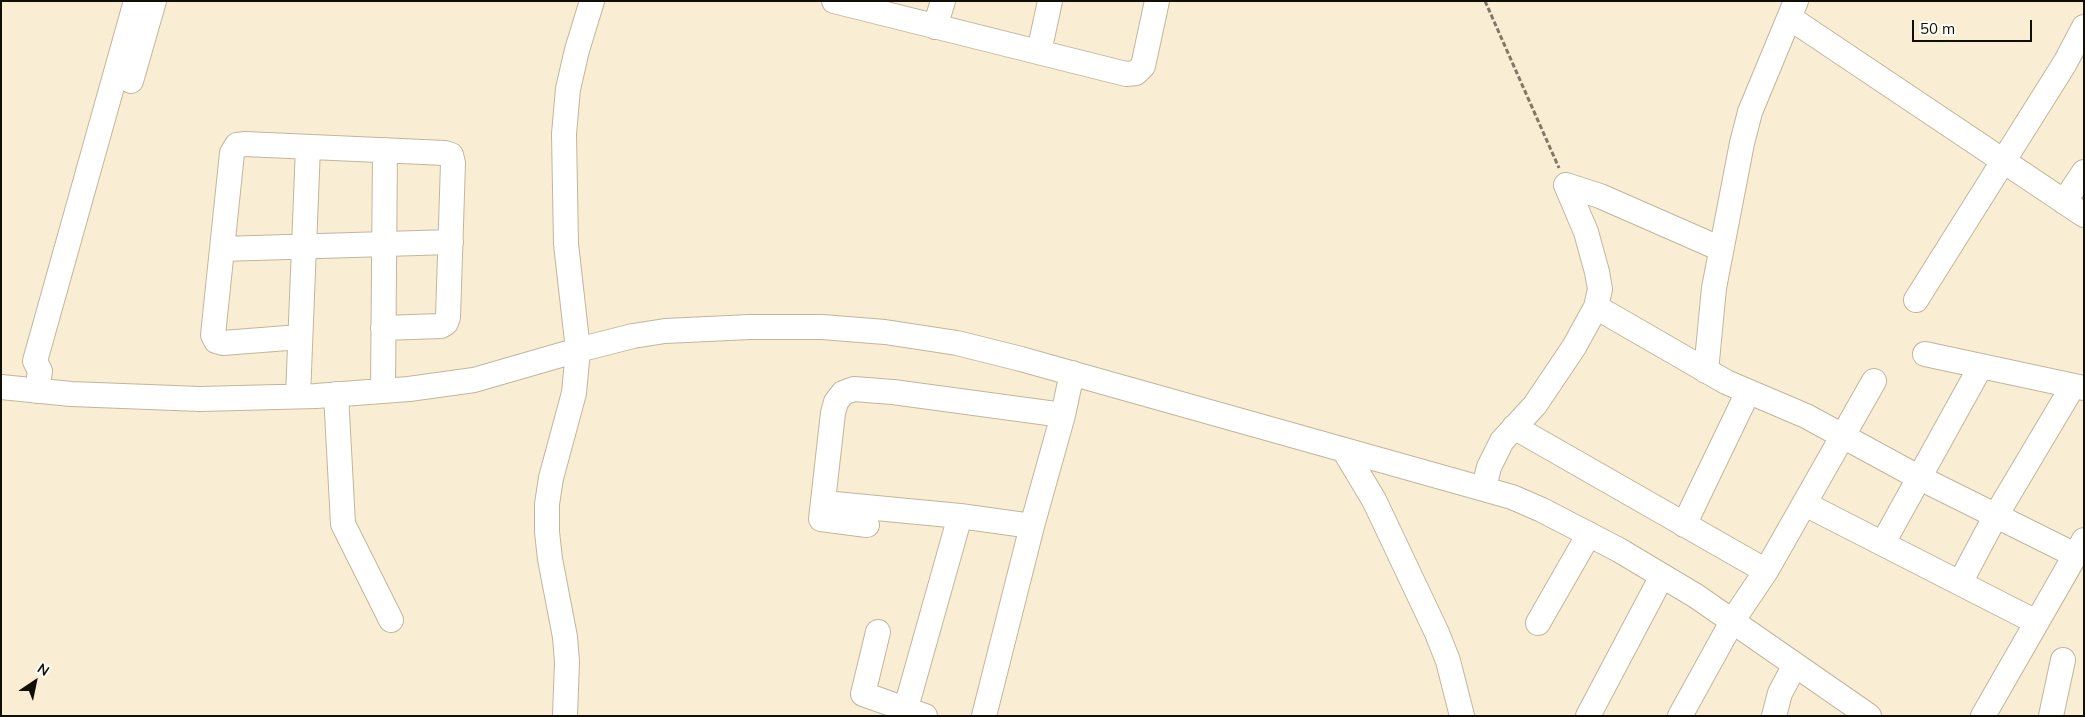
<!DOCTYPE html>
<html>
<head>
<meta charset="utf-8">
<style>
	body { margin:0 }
	#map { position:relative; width:2085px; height:717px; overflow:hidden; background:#f9eed3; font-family:Mulish,sans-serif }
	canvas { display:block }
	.frame { position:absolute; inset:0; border:2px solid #110e05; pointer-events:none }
	.north { position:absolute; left:10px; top:657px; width:50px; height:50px; -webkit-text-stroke:4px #fefcf7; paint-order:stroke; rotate:34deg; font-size:14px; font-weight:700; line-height:20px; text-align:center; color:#110e05 }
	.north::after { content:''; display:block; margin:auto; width:18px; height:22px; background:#110e05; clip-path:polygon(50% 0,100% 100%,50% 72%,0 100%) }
	.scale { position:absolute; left:1912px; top:20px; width:120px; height:22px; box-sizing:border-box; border:2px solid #110e05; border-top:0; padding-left:6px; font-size:15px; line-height:18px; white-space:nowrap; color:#110e05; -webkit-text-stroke:4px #fefcf7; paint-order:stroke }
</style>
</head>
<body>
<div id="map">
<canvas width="2085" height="717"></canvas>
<div class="frame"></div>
<div class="north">N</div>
<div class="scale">50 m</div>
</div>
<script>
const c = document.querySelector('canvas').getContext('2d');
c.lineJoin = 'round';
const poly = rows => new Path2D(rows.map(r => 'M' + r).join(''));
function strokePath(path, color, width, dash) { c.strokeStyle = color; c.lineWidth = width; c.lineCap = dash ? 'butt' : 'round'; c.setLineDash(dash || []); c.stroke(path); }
const minor = poly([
	[834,1,1126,74,1136,73,1143,66,1157,1],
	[1790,18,2084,215],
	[935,27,943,1],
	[1039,52,1050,1],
	[131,81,154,1],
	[1566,185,1600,196,1721,249],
	[2064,202,2084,172],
	[222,249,451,242],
	[1916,300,2065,63,2084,27],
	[1596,307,1726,382,1806,416,1918,477,2075,555],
	[300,337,223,343,216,341,213,335,232,153,237,145,245,144,445,153,451,155,453,163,448,317,446,323,441,326,383,328],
	[1925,354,2084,388],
	[1706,371,1714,288,1742,143,1750,112,1796,1],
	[1,387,71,394,200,399,316,396,409,389,474,380,578,350,633,336,665,331,750,327,822,327,885,332,957,343,1021,359,1512,497,1542,510,1619,550,1696,596,1869,716],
	[383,390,385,150],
	[37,391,40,371,35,361,136,1],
	[336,394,343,524,391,620],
	[298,396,308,147],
	[1514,427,1766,571],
	[1344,450,1374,500,1437,633,1448,661,1462,716],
	[1484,488,1489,467,1502,441,1535,405,1574,347,1596,307,1600,289,1597,272,1586,232,1566,185],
	[824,503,960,516],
	[1805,504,2036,622],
	[867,525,821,519,833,413,836,402,843,393,854,389,893,392,1063,415],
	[1684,525,1748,392],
	[1883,543,1981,366],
	[1960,583,1995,517,2073,386],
	[1538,623,1589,534],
	[878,632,863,694,925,716],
	[909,697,960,516,1032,526],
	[565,716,567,662,565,637,550,559,547,532,547,504,551,478,574,393,578,350,566,244,564,134,568,89,577,50,592,1],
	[984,716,1032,526,1063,415,1072,373],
	[1588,716,1662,576],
	[1680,716,1733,620,1766,571,1874,381],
	[1774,716,1780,693,1795,665],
	[1983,716,2084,540],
	[2051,716,2063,660]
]);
strokePath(minor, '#c1b69c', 26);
strokePath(poly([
	[1485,1,1559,168]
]), '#807967', 3, [5, 2.5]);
strokePath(minor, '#fff', 24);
</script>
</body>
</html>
